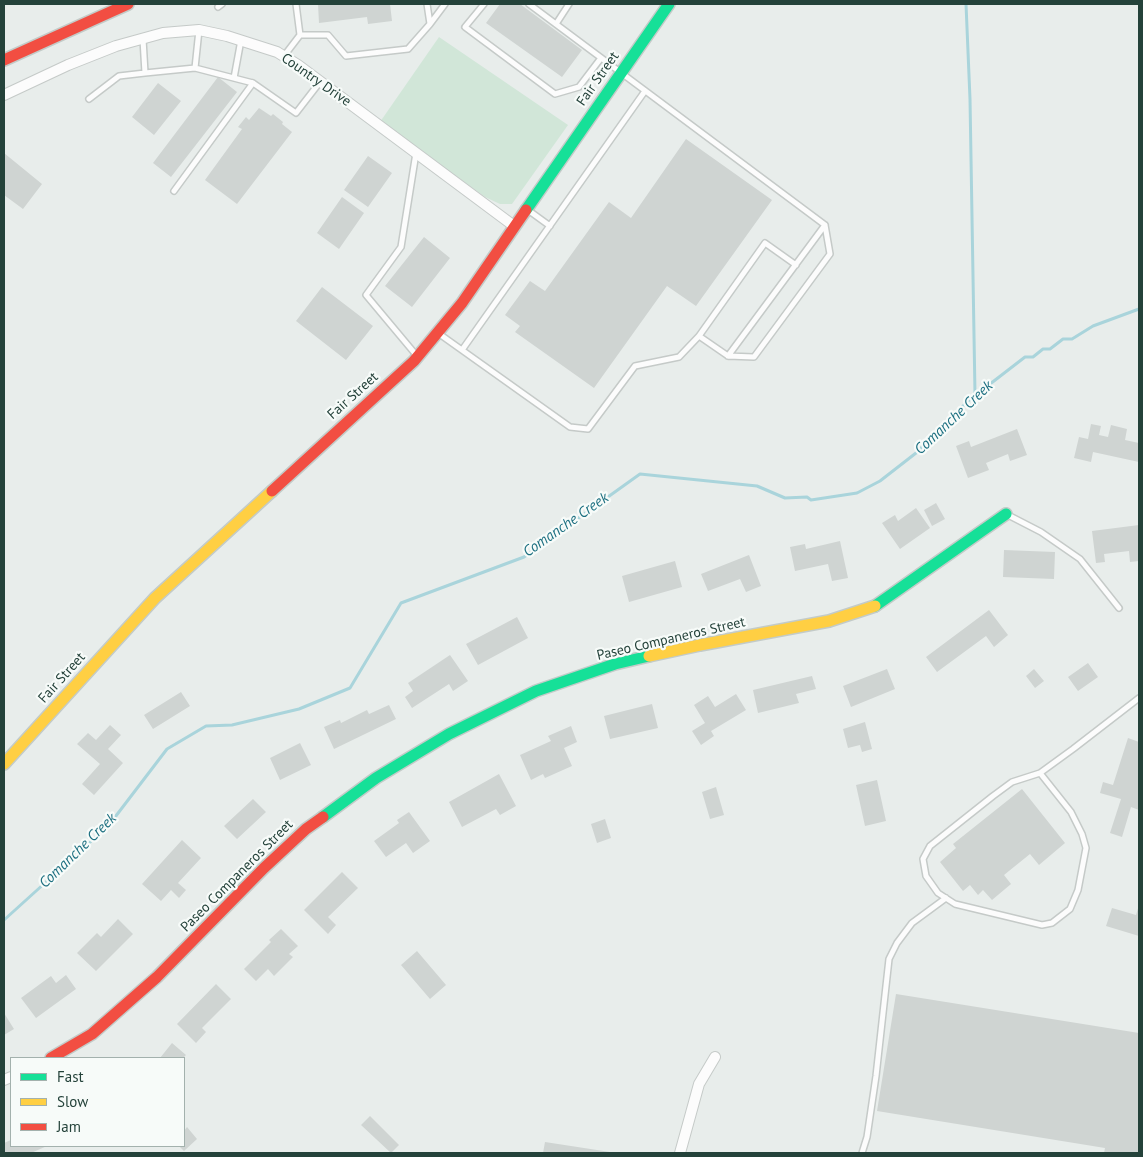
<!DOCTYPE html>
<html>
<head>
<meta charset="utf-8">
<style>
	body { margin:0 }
	#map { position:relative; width:1143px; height:1157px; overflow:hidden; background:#e8edeb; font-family:"PT Sans",sans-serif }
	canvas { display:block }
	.frame { position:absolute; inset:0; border:5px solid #24423a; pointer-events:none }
	.legend { position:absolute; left:10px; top:1057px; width:175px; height:90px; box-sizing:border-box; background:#f7fbf9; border:1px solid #a3b1ad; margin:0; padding:6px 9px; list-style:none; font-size:15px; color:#24423a }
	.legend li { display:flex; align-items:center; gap:10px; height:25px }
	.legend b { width:25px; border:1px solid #a3b1ad }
</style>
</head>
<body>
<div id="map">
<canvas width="1143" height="1157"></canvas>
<div class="frame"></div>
<ul class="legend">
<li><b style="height:6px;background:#16e098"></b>Fast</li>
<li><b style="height:6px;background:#ffcf43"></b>Slow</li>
<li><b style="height:6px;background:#f24e42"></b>Jam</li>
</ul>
</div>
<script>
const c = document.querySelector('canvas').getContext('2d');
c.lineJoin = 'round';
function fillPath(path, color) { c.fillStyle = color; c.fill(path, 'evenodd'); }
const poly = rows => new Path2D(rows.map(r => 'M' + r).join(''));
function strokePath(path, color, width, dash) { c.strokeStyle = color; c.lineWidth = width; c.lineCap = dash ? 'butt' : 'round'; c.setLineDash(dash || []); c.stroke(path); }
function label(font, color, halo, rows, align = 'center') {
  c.font = font + ' "PT Sans",sans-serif'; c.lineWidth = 4.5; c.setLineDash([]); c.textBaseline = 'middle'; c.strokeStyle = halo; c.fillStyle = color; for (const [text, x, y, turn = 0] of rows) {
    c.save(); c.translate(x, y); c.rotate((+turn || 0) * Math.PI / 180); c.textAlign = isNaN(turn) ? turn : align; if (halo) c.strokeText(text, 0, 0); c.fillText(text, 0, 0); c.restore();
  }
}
fillPath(poly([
	[439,37,568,125,512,204,500,204,485,197,380,122]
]), '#d1e6d8');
strokePath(poly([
	[966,4,970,99,975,394],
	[4,920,109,825,167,749,206,726,232,725,299,709,350,688,401,603,524,557,640,474,757,486,785,498,807,497,811,500,857,493,880,481,916,453,968,401,1025,357,1033,357,1043,349,1050,349,1063,339,1072,339,1093,326,1139,309]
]), '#a9d4db', 3);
fillPath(poly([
	[318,4,390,4,392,21,368,24,367,17,319,23],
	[500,4,520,4,582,50,562,77,486,23],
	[218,77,237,92,171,177,153,163],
	[158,83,181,101,154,135,132,117],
	[259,108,271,116,273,114,283,122,282,124,292,132,237,204,205,180,242,129,238,127,246,117,249,120],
	[686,139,772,200,696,306,667,286,594,388,515,332,520,326,505,315,530,281,545,291,609,202,631,218],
	[4,153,42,184,23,209,4,195],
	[368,156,392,173,368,207,344,190],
	[342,197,364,213,339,249,317,233],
	[424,237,450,258,412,307,385,286],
	[322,287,373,326,346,360,296,321],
	[1091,424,1101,426,1099,435,1108,437,1111,425,1127,429,1125,440,1139,443,1139,462,1093,452,1091,462,1074,458,1079,437,1088,439],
	[1017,429,1027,455,1010,461,1008,454,986,463,989,470,968,478,956,446,969,441,971,447],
	[936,503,945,519,932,526,924,510],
	[916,508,930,528,900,549,882,523,895,515,898,521],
	[1139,525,1139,561,1130,562,1129,551,1104,554,1105,562,1096,563,1092,531],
	[840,541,848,578,832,581,828,564,795,571,790,547,805,544,806,549],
	[1004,550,1055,552,1054,579,1003,577],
	[749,555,761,586,746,592,740,579,708,591,701,574],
	[675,561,682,587,629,602,622,576],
	[989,610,1008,635,994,647,986,636,937,672,926,657],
	[517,617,528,638,478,665,466,644],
	[450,655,468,681,453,691,449,684,412,708,405,697,413,691,408,683],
	[1088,663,1098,677,1078,691,1068,677],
	[887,669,895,689,851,707,843,686],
	[1034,669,1044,681,1035,688,1026,676],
	[812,676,816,689,796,694,799,703,758,713,753,690],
	[181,692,190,706,153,729,144,715],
	[736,694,746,710,711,731,714,736,701,745,692,731,705,723,694,705,708,696,715,707],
	[652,704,658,728,610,739,604,716],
	[389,705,396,719,334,749,324,727,340,720,341,723,367,710,369,714],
	[865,722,872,749,862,752,860,745,848,748,843,729],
	[110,725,121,735,108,749,123,763,94,795,82,784,100,764,77,744,88,733,96,740],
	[571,726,577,742,564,748,572,766,545,778,543,774,531,780,520,755,551,741,548,736],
	[1128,738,1139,742,1139,810,1131,807,1122,837,1110,833,1121,799,1100,793,1103,782,1113,785],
	[300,743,311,765,280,780,270,758],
	[499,774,516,806,500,815,496,809,462,827,449,802],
	[877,780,886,821,865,826,856,785],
	[716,787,724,815,710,819,702,792],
	[1022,789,1065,843,1039,865,1030,854,1004,875,1011,884,992,900,983,890,978,895,970,885,963,891,940,862,956,848,953,844],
	[253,799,266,812,237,839,224,826],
	[409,812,430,841,413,853,406,843,386,857,374,841,399,823,397,820],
	[605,819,611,838,597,843,591,824],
	[182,840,201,858,178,883,186,890,179,898,171,890,161,901,142,884],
	[342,872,358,888,328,917,336,925,328,934,304,910],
	[1139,905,1139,936,1106,926,1112,908,1136,915],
	[118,919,133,934,96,971,77,953,97,933,101,937],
	[281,929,298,946,289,954,293,957,274,976,268,969,256,981,244,969,271,942,269,940],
	[417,951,446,985,430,999,401,965],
	[66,975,76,989,36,1018,21,998,51,976,56,983],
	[216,984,231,999,202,1028,206,1032,196,1043,177,1024],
	[896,994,1139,1033,1139,1153,1104,1153,1105,1148,877,1111],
	[4,1013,14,1029,4,1035],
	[172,1043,186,1055,183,1058,160,1058],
	[370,1116,399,1145,391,1153,361,1125],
	[187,1127,197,1139,184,1151,179,1146,184,1146,184,1131],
	[11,1140,11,1146,47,1146,31,1153,4,1153,4,1143],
	[545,1142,610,1152,610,1153,543,1153]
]), '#cfd4d2');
const lane = poly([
	[484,4,465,27,555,94,579,87,601,58],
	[218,7,222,4],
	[430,24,445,4],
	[556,24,569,4],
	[300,35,328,35,346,56,408,49,430,24,427,4],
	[143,39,145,73],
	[284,56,300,35,296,4],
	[195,68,199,30],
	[234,78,241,40],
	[89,99,119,76,145,73,195,68,253,83],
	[416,153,401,247,366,295,417,356],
	[174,191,253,83,296,113,320,82],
	[528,210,550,226],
	[438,333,570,427,588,429,635,366,679,357,699,336,728,356,825,225,529,4],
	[699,336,765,243,796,265],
	[462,350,645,91],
	[728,356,754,357,830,254,825,225],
	[1008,515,1041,532,1080,559,1119,608],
	[1040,773,1071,812,1082,834,1086,848,1078,890,1070,909,1052,923,1042,925,955,904,938,893,926,876,923,859,930,846,993,796,1012,782,1040,773,1073,749,1139,698],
	[862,1153,867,1137,876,1076,889,959,897,943,912,923,946,898]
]);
const street = poly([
	[4,95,68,65,116,46,163,33,199,30,227,36,277,52,298,65,514,226],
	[4,1080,11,1077],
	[680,1153,699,1084,715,1057]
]);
const fast = poly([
	[526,210,669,4],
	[875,606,1006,514],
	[323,817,376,778,449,734,536,691,615,664,649,656]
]);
const slow = poly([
	[649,656,700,645,829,621,875,606],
	[4,764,155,598,272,491]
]);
const jam = poly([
	[4,60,128,4],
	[272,491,414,361,462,303,526,210],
	[51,1058,92,1034,157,977,264,868,306,829,323,817]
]);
strokePath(lane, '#c5cac8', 8);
strokePath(street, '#c5cac8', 12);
strokePath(fast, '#c3cbc8', 14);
strokePath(slow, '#c3cbc8', 14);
strokePath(jam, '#c3cbc8', 14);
strokePath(lane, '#fcfcfc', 5);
strokePath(street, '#fcfcfc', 10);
strokePath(fast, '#16e098', 11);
strokePath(slow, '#ffcf43', 11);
strokePath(jam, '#f24e42', 11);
label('14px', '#24423a', '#f7fbf9', [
	["Fair Street",598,79,-55],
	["Country Drive",316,80,35],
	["Fair Street",353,396,-42],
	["Paseo Companeros Street",671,639,-13],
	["Fair Street",62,678,-48],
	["Paseo Companeros Street",237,876,-45]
]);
label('italic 15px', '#1c6f80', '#f7fbf9', [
	["Comanche Creek",954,418,-43],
	["Comanche Creek",566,525,-35],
	["Comanche Creek",78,851,-44]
]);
</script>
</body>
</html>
